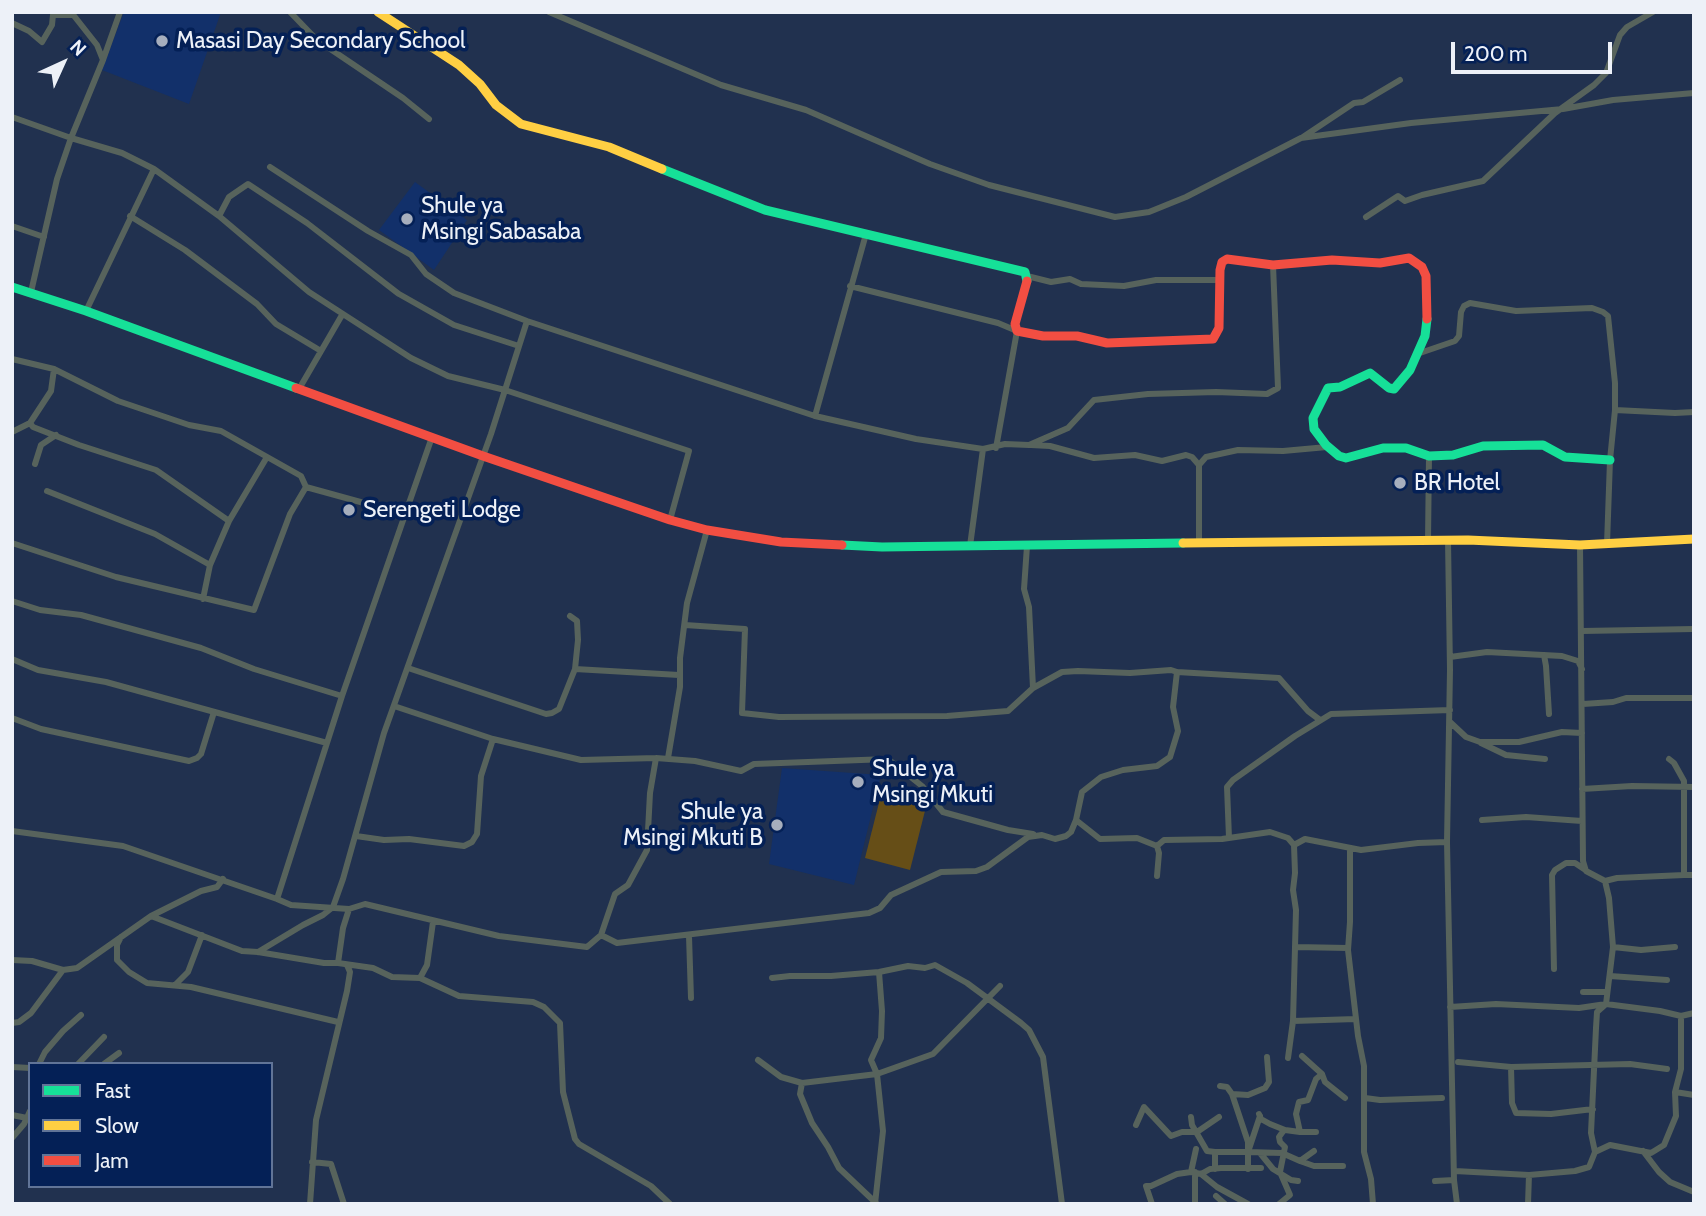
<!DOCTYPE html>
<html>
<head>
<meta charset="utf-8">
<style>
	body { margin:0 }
	#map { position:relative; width:1706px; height:1216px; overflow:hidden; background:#21314f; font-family:Cabin,sans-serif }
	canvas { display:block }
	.frame { position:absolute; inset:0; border:14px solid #edf1f8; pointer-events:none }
	.legend { position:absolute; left:28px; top:1062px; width:245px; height:126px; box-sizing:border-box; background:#042056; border:2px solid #617497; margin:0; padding:9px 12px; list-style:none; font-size:21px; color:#edf1f8 }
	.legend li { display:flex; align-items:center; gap:14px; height:35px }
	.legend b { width:35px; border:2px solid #617497 }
	.north { position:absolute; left:28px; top:28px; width:70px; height:70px; -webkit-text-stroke:5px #042056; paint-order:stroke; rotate:45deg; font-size:19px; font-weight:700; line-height:28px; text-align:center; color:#edf1f8 }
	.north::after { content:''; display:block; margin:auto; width:24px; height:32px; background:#edf1f8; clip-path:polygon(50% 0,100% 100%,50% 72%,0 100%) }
	.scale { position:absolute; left:1451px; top:42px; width:161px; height:32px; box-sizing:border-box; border:4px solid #edf1f8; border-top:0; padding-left:9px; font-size:21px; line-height:24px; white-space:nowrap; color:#edf1f8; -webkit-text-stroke:5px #042056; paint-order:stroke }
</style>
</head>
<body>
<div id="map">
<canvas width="1706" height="1216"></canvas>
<div class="frame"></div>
<ul class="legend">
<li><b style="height:9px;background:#16e098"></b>Fast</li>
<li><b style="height:9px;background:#ffcf43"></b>Slow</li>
<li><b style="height:9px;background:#f24e42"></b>Jam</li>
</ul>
<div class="north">N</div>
<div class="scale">200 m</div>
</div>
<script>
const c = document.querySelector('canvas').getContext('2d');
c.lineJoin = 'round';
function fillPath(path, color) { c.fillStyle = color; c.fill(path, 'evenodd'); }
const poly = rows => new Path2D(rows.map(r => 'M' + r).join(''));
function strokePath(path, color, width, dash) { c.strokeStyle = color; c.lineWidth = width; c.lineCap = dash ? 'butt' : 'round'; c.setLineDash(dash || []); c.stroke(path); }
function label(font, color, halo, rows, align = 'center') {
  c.font = font + ' Cabin,sans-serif'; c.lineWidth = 7; c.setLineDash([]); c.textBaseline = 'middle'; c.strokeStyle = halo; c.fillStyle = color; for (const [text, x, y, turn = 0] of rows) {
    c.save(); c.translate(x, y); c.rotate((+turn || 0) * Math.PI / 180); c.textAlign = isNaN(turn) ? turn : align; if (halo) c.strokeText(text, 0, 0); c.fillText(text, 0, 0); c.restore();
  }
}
fillPath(poly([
	[124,12,221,12,189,104,102,70],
	[415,182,467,220,434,270,379,230],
	[782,768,881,775,854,885,769,864]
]), '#12306a');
fillPath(poly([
	[883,787,928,799,910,870,865,858]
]), '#664e17');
strokePath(poly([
	[290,12,317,40,403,98,429,119],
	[549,12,721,85,806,110,930,164,989,185,1115,217,1149,212,1186,197,1301,138,1411,123,1563,109,1613,100,1694,93],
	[12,23,29,31,42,42,52,25,53,15,73,15],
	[103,60,120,12],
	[12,117,71,138,122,153,154,169,219,216,309,292,411,358,448,376,505,390,689,451,670,520],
	[1303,137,1354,103,1363,102,1400,80],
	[270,167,368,231,411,255,426,274,454,293,527,321,815,416,916,439,983,449,1005,444,1029,445,1068,428,1094,400,1148,394,1216,392,1267,394,1278,388,1273,265],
	[130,216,185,250,257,304,276,324,321,351],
	[219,216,229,197,248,184,307,223,399,294,454,325,519,346],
	[1366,217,1398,196,1405,201,1422,195,1483,181,1555,113,1594,85,1606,73,1620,35,1627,27,1653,12],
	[12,226,44,237],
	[1027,276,1051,282,1070,279,1081,284,1124,286,1156,280,1220,280],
	[850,286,998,323,1017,331,996,448],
	[31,292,57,179,71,138,103,60,97,45,71,12],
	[86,311,154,169],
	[1417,354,1455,341,1459,336,1461,312,1464,306,1470,303,1516,311,1592,308,1603,312,1608,316,1615,383,1615,410],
	[12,359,54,369,118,401,189,425,221,431,301,476,306,487,404,514],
	[299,389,342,315],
	[815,416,866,234],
	[30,423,33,427,79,445,156,470,229,521],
	[12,432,30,423,51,391,54,369],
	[1031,445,1050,446,1094,458,1135,455,1162,461,1186,455,1192,457,1199,465],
	[35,464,41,445,56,435],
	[47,491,155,534,210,565],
	[1448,540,1450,670,1447,842,1454,1180,1457,1204],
	[1428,541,1429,456],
	[12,543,116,577,254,610,290,514,306,487],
	[1199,543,1199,465,1206,457,1238,450,1283,451,1327,447],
	[1607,544,1610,460,1615,410,1675,413,1694,412],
	[1580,545,1583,861,1586,871,1605,881,1609,898,1613,947,1606,1004,1597,1012,1596,1028,1591,1133,1595,1152],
	[970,546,983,449],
	[203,599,210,565,229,521,267,457],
	[12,601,40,610,81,615,201,648,254,669,342,696],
	[685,625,745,629,742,713,779,717,947,716,1008,711,1033,688,1029,607,1024,589,1027,546],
	[1582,631,1694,629],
	[1544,655,1546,666,1549,714],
	[1450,657,1487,652,1562,656,1578,661,1582,669],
	[12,659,38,670,106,682,327,743],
	[408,668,546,714,552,713,559,709,575,669,578,640,577,621,570,616],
	[575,669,679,675],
	[1033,688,1062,672,1078,671,1130,673,1171,670,1177,672,1279,678,1308,711,1320,720],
	[1583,704,1613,702,1626,698,1694,698],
	[394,706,493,739,581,760,656,758],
	[12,718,41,729,189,761,197,758,201,754,214,712],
	[1450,722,1466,737,1480,742,1519,742,1562,732,1582,733],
	[1481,743,1506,755,1545,759],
	[668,758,680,687,680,658,687,603,707,530],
	[1669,759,1674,763,1684,781,1684,875,1694,875],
	[1582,789,1632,786,1694,787],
	[1076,820,1100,839,1137,838,1157,846,1159,853,1157,876],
	[1482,820,1526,817,1582,821],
	[12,831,123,846,277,899,342,696,432,437],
	[356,836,384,840,409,839,464,846,472,842,477,834,481,776,493,739],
	[1229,838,1227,787,1233,780,1295,736,1331,714,1450,710],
	[1294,845,1305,839,1361,850,1418,843,1447,842],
	[1157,846,1164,840,1222,839,1270,832,1288,838,1294,845,1295,873,1293,890,1296,910,1293,1021,1288,1058],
	[1350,848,1350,922,1348,950,1358,1036,1364,1066,1364,1152,1371,1179,1373,1204],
	[1605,881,1617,878,1684,875],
	[277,899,291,905,349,909,365,904,499,936,587,947,601,935,617,943,869,913,880,908,891,895,941,872,976,871,987,867,1028,837,1042,835,1055,839,1066,836,1071,832,1076,820,1082,792,1101,777,1123,770,1157,766,1170,757,1178,731,1173,707,1177,672],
	[151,916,242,951,258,952,324,963,338,963,373,968,392,977,420,978],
	[433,922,427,965,420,978,459,996,533,1002,544,1007,560,1023,563,1092,575,1139,579,1144,651,1186,670,1204],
	[601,935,615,894,628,885,647,850,650,793,656,758,695,761,741,771,754,764,888,759,922,786,943,812,1008,830,1033,834],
	[689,936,691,998],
	[121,937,117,945,117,960,129,972,147,983,191,987,338,1022],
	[1295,947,1348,948],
	[1613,947,1641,950,1675,947],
	[258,952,303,925,323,915,333,907,343,879,384,733,491,434,527,321],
	[12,960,32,961,63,970,77,968,151,916,201,891,217,887,223,879],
	[338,963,343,928,349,909],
	[1554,969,1552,875,1555,870,1566,863,1575,863,1584,869],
	[1610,976,1667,980],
	[772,978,790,976,831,976,879,972,908,966,925,968,935,965,967,983,1021,1023,1029,1030,1043,1057,1062,1204],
	[175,985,188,972,202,935],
	[1583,992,1606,992],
	[1450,1007,1496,1004,1579,1008,1606,1004,1660,1011,1681,1016,1694,1013],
	[1293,1021,1356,1019],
	[12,1023,19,1022,31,1013,63,970],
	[1302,1056,1322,1074,1325,1082,1345,1098],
	[758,1060,781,1077,802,1083,877,1074,933,1054,1000,986],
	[1458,1062,1511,1067,1630,1064,1667,1069],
	[39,1064,45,1052,63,1031,81,1015],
	[78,1064,104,1037],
	[104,1064,119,1053],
	[12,1067,30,1068],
	[1511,1067,1512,1103,1516,1113,1551,1114,1593,1109],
	[802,1083,800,1094,812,1123,828,1147,839,1168,876,1203],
	[1220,1086,1227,1087,1232,1094,1248,1142,1248,1169],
	[1675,1092,1694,1095],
	[1232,1094,1248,1095,1265,1088,1269,1082,1267,1057],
	[1365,1098,1380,1100,1442,1098],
	[1259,1114,1261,1119,1270,1124,1285,1130,1300,1132],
	[12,1115,27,1118],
	[1260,1116,1248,1152,1282,1153,1300,1161,1314,1151],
	[1191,1117,1192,1125,1207,1151,1215,1152],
	[1136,1125,1144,1107,1171,1136,1182,1132,1197,1132,1219,1117],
	[1316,1132,1300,1132,1296,1114,1299,1102,1308,1100,1316,1079,1322,1074],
	[12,1138,24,1124,30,1111],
	[1643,1151,1659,1172,1670,1182,1694,1192],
	[1260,1153,1273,1169,1291,1180,1298,1181],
	[1300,1161,1314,1166,1343,1166],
	[312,1162,331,1164,344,1204],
	[1215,1169,1215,1152,1248,1152],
	[1455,1171,1529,1175,1575,1171,1589,1167,1595,1152,1610,1145,1651,1153,1664,1145,1676,1116,1675,1092,1681,1069,1681,1016],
	[1191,1172,1196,1149],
	[1195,1172,1195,1204],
	[1201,1174,1217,1187,1248,1204],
	[1435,1181,1454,1180],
	[1216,1196,1225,1204],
	[310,1204,316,1120,347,991,350,972,347,965],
	[875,1204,883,1131,877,1074,871,1060,881,1038,882,1011,879,972],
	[1152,1204,1146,1186,1151,1186,1177,1174,1191,1172,1201,1174,1210,1169,1221,1168,1261,1168],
	[1279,1204,1290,1195,1280,1172,1285,1147,1280,1142,1279,1137,1284,1130],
	[1528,1204,1529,1175]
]), '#57635c', 6);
strokePath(poly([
	[662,169,765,210,1025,272,1027,281],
	[12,287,86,311,296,388],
	[1427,319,1425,336,1410,370,1394,389,1389,388,1370,373,1340,387,1328,388,1313,418,1314,429,1326,445,1339,456,1346,458,1383,448,1406,448,1429,456,1453,455,1483,446,1543,445,1565,457,1610,460],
	[842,545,882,547,1183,543]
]), '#16e098', 9);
strokePath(poly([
	[378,12,459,65,480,84,496,105,521,124,609,147,662,169],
	[1183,543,1468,540,1580,545,1694,539]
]), '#ffcf43', 9);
strokePath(poly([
	[1027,281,1015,324,1017,331,1043,336,1077,336,1107,343,1213,339,1219,328,1220,270,1222,262,1227,259,1273,265,1332,260,1380,263,1409,258,1422,267,1426,276,1427,319],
	[296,388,483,456,670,520,707,530,781,542,842,545]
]), '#f24e42', 9);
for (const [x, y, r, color] of [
	[162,41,7,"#a6aebd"],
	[407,219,7,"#a6aebd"],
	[1400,483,7,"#a6aebd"],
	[349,510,7,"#a6aebd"],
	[858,782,7,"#a6aebd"],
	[777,825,7,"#a6aebd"]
]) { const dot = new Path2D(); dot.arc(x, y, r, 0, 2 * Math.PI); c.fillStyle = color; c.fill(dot); strokePath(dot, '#042056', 2.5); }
label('23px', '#edf1f8', '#042056', [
	["Masasi Day Secondary School",176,41],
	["Shule ya",421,206],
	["Msingi Sabasaba",421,232],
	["BR Hotel",1414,483],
	["Serengeti Lodge",363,510],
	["Shule ya",872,769],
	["Msingi Mkuti",872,795],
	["Shule ya",763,812,"right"],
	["Msingi Mkuti B",763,838,"right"]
], 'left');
</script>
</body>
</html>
